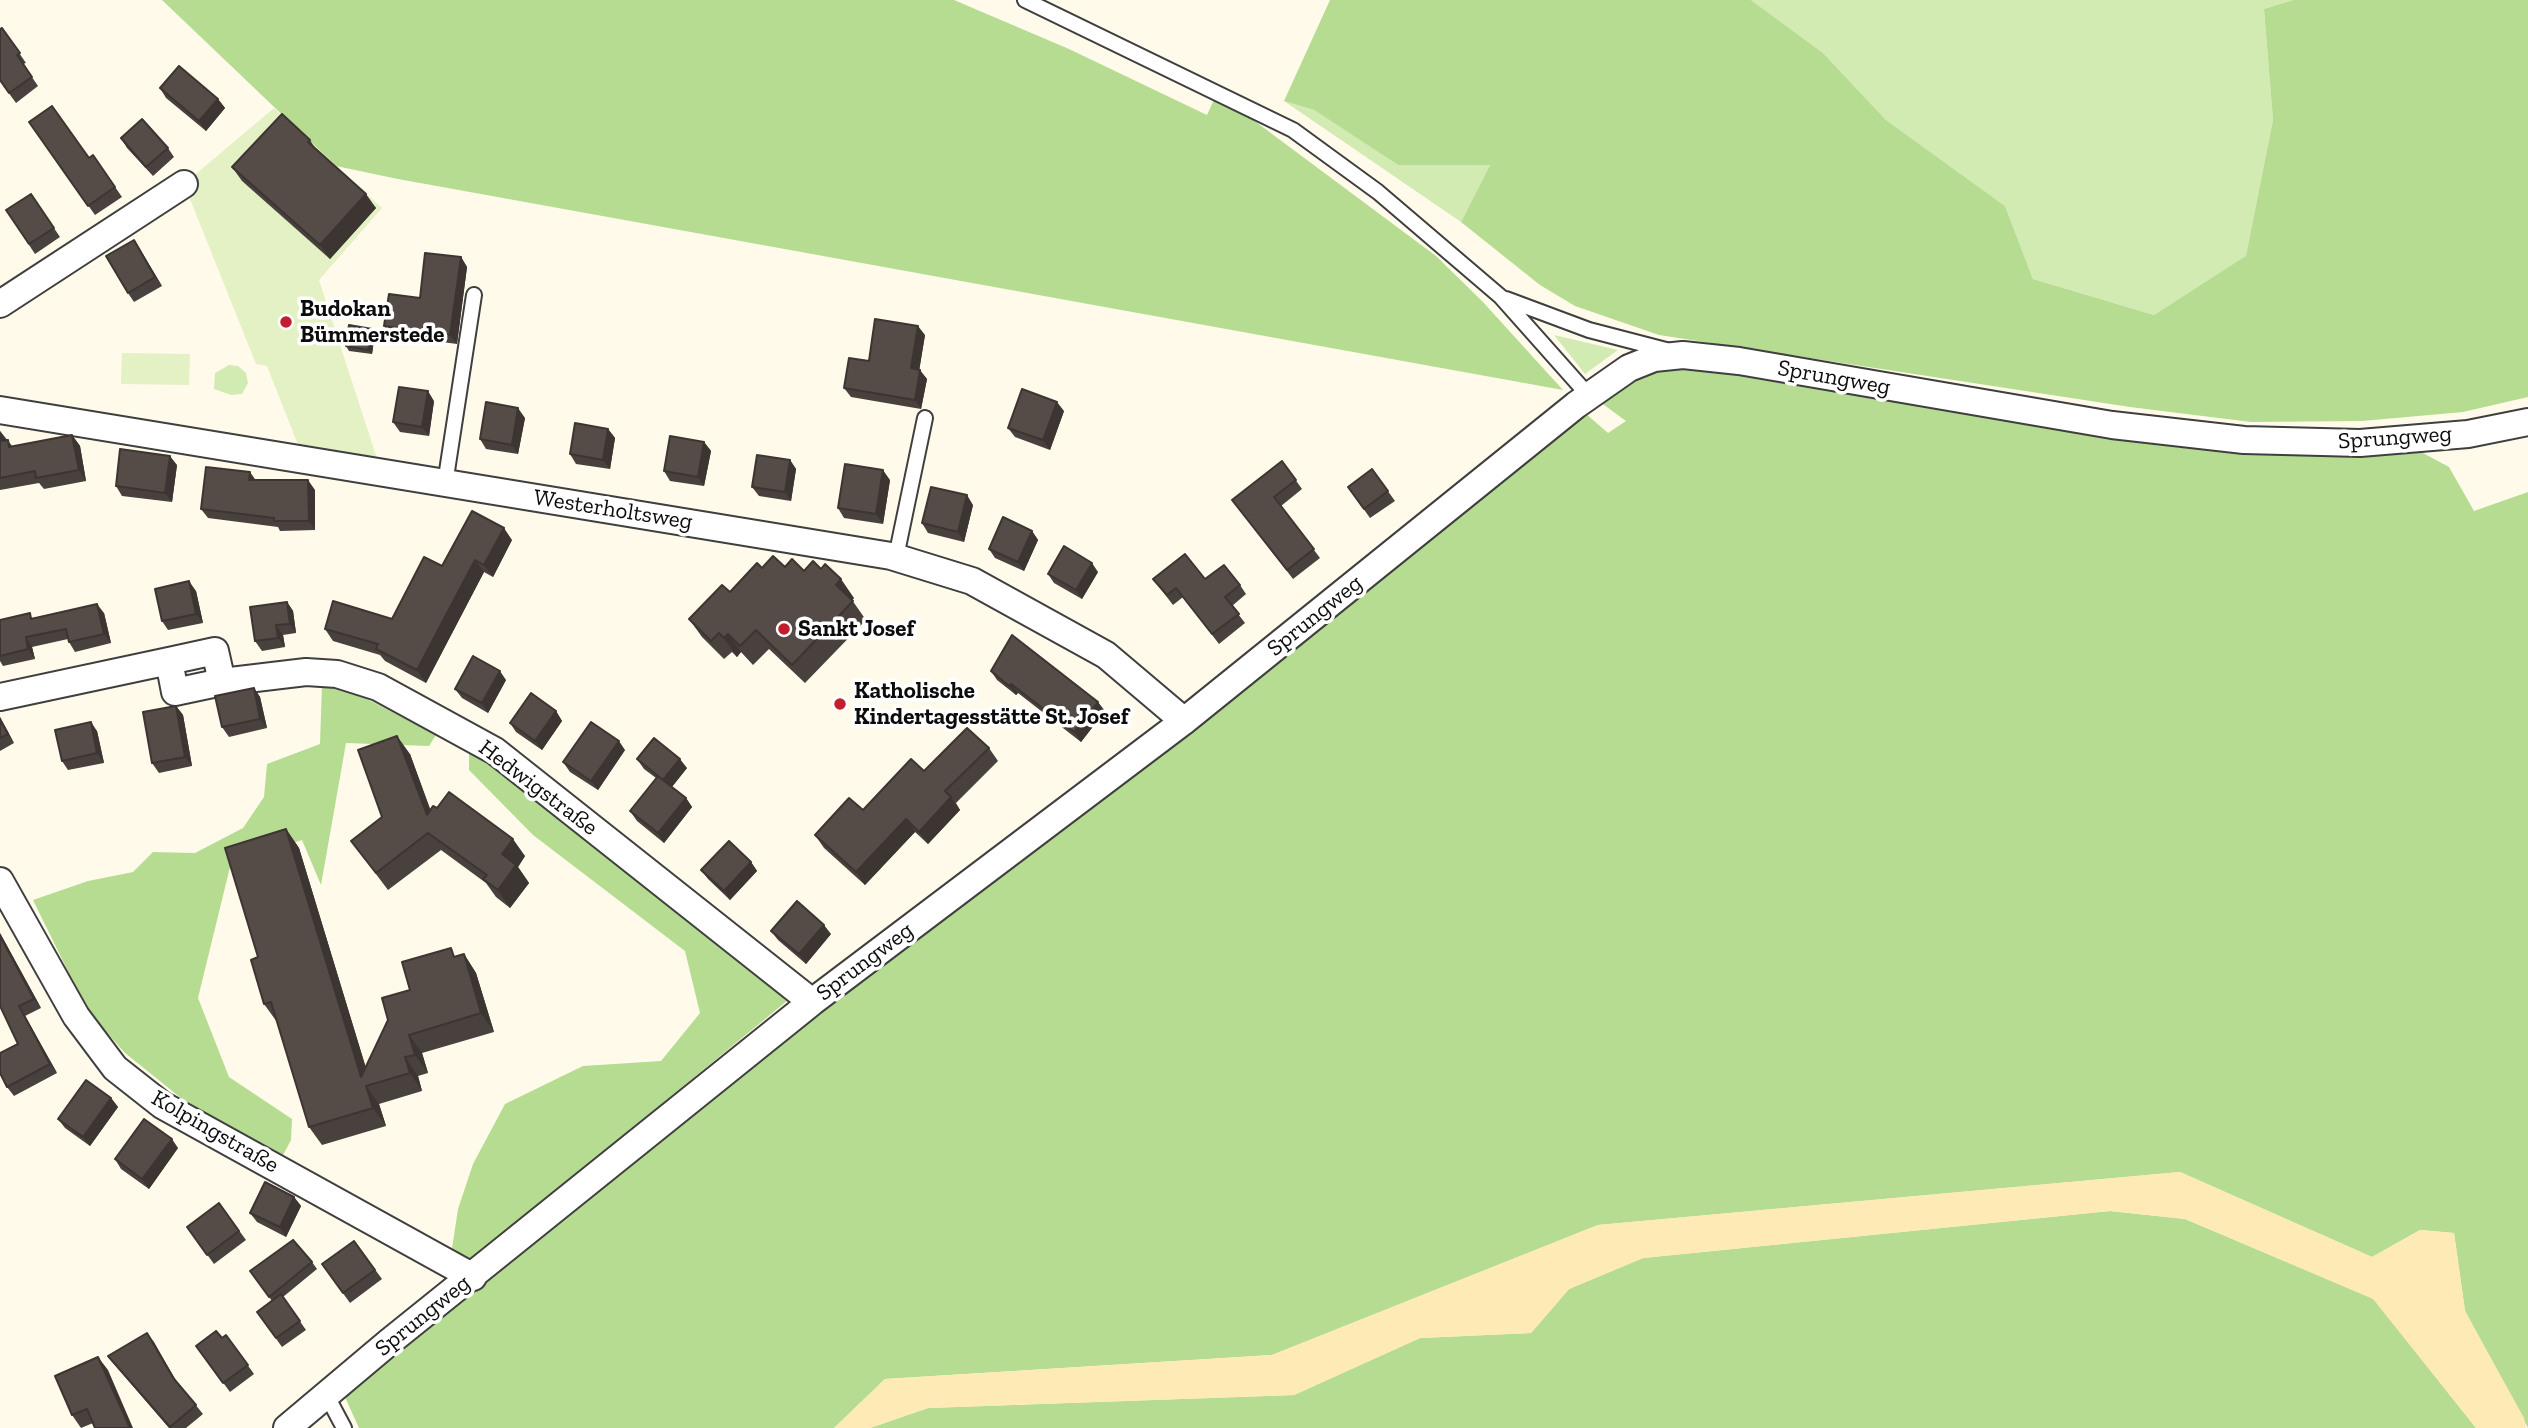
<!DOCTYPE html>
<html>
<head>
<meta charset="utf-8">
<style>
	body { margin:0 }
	canvas { display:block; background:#fffaea }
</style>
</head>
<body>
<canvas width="2528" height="1428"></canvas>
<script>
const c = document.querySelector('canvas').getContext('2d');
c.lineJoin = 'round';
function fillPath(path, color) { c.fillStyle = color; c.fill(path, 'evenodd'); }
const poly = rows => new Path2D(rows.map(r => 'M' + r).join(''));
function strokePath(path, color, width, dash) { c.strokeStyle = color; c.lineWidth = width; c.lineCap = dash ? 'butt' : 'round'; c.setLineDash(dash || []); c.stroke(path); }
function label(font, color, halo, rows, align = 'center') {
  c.font = font + ' "Zilla Slab",serif'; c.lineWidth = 7; c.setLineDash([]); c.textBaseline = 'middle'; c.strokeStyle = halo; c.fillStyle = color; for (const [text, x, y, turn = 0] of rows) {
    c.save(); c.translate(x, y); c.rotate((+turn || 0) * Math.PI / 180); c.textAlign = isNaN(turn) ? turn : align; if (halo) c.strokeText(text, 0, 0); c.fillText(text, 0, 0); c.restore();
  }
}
fillPath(poly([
	[1751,0,2293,0,2264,9,2273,120,2246,257,2154,315,2033,279,2005,206,1886,120,1823,53],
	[1284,101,1314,110,1398,165,1490,165,1461,222],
	[1554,335,1618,350,1585,374],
	[229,365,238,366,246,373,248,383,242,394,231,395,214,389,215,373]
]), '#d2ebb3');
fillPath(poly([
	[162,0,954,0,1069,49,1207,115,1217,93,1436,256,1482,301,1563,390,398,179,336,166],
	[1330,0,1751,0,1823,53,1886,120,2005,206,2033,279,2154,315,2246,256,2273,120,2264,9,2293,0,2528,0,2528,397,2463,412,2362,421,2251,422,2130,407,1659,335,1575,306,1540,285,1461,222,1490,165,1398,165,1314,110,1284,101],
	[1656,364,1752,371,2340,454,2423,453,2449,467,2474,511,2528,492,2528,1428,2465,1311,2454,1233,2420,1230,2372,1257,2180,1172,1598,1225,1272,1355,885,1379,834,1428,359,1428,344,1395,785,1034,1585,413,1608,433,1626,421,1600,402],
	[322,683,350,690,436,735,429,746,346,743,321,885,302,840,231,863,198,998,229,1077,292,1119,291,1140,282,1157,181,1098,125,1053,87,1010,33,900,88,881,133,872,153,852,195,853,243,828,264,797,267,764,320,744],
	[469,751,508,771,793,996,467,1264,451,1255,458,1209,473,1164,505,1104,583,1066,661,1061,700,1013,685,951,533,835,469,770],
	[2110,1211,2185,1219,2374,1299,2476,1428,870,1428,928,1408,1294,1395,1420,1338,1531,1333,1569,1289,1643,1258]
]), '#b6dc91');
fillPath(poly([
	[2180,1172,2372,1257,2421,1230,2454,1233,2465,1311,2524,1418,2526,1428,2476,1428,2373,1299,2186,1219,2110,1211,1643,1258,1569,1289,1531,1333,1420,1338,1294,1395,928,1408,870,1428,834,1428,885,1379,1272,1355,1598,1225]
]), '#fdeab4');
fillPath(poly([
	[274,108,382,208,319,280,382,474,304,460,267,366,256,364,184,184],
	[122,353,190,354,189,385,121,384]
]), '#e4f1c5');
const service = poly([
	[1025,0,1293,130,1378,192,1501,297,1589,396],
	[1506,299,1589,330,1666,350],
	[445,484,474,295],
	[896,557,925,418],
	[327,1396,344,1428]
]);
const minor = poly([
	[0,304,184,184],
	[0,410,891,556,972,581,1106,655,1184,721],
	[222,682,306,672,337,674,378,687,495,751,812,1002],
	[0,697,169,661,215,651,222,682,175,692,169,661],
	[0,881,76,1016,115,1068,162,1105,473,1277],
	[287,1428,388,1343,812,1002,1184,721,1576,405,1629,368,1654,358,1683,355,1739,361,2112,425,2244,440,2360,443,2468,434,2528,422]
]);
strokePath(service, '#3f3f3f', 18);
strokePath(minor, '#3f3f3f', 30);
strokePath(service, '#fff', 14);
strokePath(minor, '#fff', 26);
fillPath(poly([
	[2,28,26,63,23,64,38,86,16,103,0,81],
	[160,88,218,99,225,108,206,131,166,98],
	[29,122,89,158,93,155,122,197,95,215],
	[121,138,168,148,174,157,153,176,127,148],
	[310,140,315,148,376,208,330,259,242,181,232,167],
	[31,194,60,237,35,254,6,210],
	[134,240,162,286,134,302,128,293],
	[461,257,467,267,457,344,391,335,384,326,420,298],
	[372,329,375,334,372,354,349,351,346,346],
	[925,335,919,370,927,379,921,409,851,397,844,388,869,361],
	[434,401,429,436,400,432,393,422],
	[1064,411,1050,450,1015,437,1008,428],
	[525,418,518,454,486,449,480,439],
	[608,429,615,438,610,469,576,464,570,454],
	[0,431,13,447,72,435,80,446,86,481,44,489,39,483,0,490],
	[704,442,711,451,704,486,670,481,664,471],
	[790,460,796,469,791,501,759,496,752,487],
	[1282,461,1302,489,1281,506,1320,558,1293,579,1232,500],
	[177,465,172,502,122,496,116,486],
	[1372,469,1395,501,1370,518,1348,487],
	[256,480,315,490,315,530,280,531,278,527,208,518,201,509],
	[890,480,883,524,844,518,838,508],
	[973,505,964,542,928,533,922,523],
	[1032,531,1038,540,1024,571,995,558,989,549],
	[512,540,493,577,484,572,426,683,385,661,380,655,333,641,325,629,392,619,442,566],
	[785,567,804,571,854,598,852,600,866,620,805,683,769,649,753,665,741,652,737,657,732,652,724,659,702,637,689,619,730,592,762,568],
	[1098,572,1082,599,1054,583,1048,574],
	[1153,579,1205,579,1240,585,1246,594,1232,606,1245,623,1219,644,1183,597,1173,605],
	[196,591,203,623,168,630,162,621],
	[287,602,293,611,296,633,283,635,285,647,262,651,255,641],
	[104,613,111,643,75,652,69,642,68,639,32,647,35,659,3,666,0,661,0,620],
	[991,671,1105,711,1081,742,1018,693,1016,695,997,680],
	[506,680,488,713,462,698,455,689],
	[254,688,260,697,267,728,229,737,222,727],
	[176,706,183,715,192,766,159,773,152,763],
	[556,711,562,721,542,750,516,732,510,723],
	[0,717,14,743,0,751],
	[97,731,104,763,68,770,62,761],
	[989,748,998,761,956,803,960,810,928,844,915,832,865,885,824,848,815,835,863,810,924,771],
	[625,750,598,790,570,772,563,762],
	[410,754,430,810,525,856,518,867,529,883,510,908,496,897,486,883,441,850,388,890,351,841,382,817],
	[637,759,687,768,672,787,686,798,692,807,664,843,637,821,630,811,656,778,644,769],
	[286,829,299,848,366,1068,410,990,457,956,464,954,476,973,494,1032,422,1053,428,1073,418,1076,422,1091,379,1104,386,1126,322,1145,309,1127,277,1022,264,1004,258,957],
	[751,862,757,871,730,900,708,879,701,870],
	[771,931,831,934,806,964,778,940],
	[0,933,41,1008,25,1016,57,1073,14,1096,7,1087,18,1044],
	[111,1098,118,1107,90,1146,65,1128,58,1119],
	[178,1148,149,1189,121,1169,115,1159],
	[294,1197,301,1206,286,1237,257,1222,250,1213],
	[219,1203,246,1240,214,1264,187,1227],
	[354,1241,382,1279,350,1303,322,1264],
	[312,1262,317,1269,283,1297,306,1330,282,1347,257,1312,272,1301,250,1271],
	[147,1333,177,1382,203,1414,186,1428,169,1428,115,1365,108,1356],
	[226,1335,254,1374,230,1392,196,1346,222,1338],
	[108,1370,93,1423,81,1428,72,1415]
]), '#49413e');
fillPath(poly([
	[218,99,225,108,206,131,199,121],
	[366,194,376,208,330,259,320,245],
	[134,240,140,249,162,286,155,277],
	[461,257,467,267,457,344,450,335],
	[918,326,925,335,918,378,911,368],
	[372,329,375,334,372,354,368,350],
	[920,370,927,379,921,409,915,400],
	[428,391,434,401,429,436,422,427],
	[1057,402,1064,411,1050,450,1043,440],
	[518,408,525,418,518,454,512,445],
	[608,429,615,438,610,469,603,460],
	[0,431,7,441,2,441],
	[72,435,80,446,86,481,79,470],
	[704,442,711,451,704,486,698,477],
	[170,456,177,465,172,502,165,493],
	[790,460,796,469,791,501,785,492],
	[883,470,890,480,883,524,876,514],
	[250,472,257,482,249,480],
	[308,480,315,490,315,530,309,521],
	[967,495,973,505,964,542,958,532],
	[504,528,512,540,493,577,484,565],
	[1032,531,1038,540,1024,571,1018,562],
	[475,560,484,572,426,683,417,670],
	[1092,563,1098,572,1082,599,1076,590],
	[841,579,854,598,849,603,836,585],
	[189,581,196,591,203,623,196,614],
	[287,602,293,611,296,633,290,624],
	[97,604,104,613,111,643,104,634],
	[276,625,283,635,285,647,278,638],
	[728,634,741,652,737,657,724,638],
	[26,637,32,647,35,659,28,649],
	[500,671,506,680,488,713,482,703],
	[1011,684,1018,693,1016,695,1009,686],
	[254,688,260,697,267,728,260,719],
	[1098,702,1105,711,1081,742,1074,732],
	[176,706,183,715,192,766,185,757],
	[556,711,562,721,542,750,535,741],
	[0,717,14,743,8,734,0,720],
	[91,722,97,731,104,763,97,753],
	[397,736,410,754,439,833,427,815],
	[619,741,625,750,598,790,591,781],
	[680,759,687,768,670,789,663,780],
	[951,797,960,810,928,844,919,832],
	[686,798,692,807,664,843,658,833],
	[906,819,915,832,865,885,856,872],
	[286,829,299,848,371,1085,361,1077],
	[513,839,525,856,518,867,529,883,510,908,498,890,502,854],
	[751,862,757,871,730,900,724,891],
	[824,925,831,934,806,964,799,954],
	[0,933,41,1008,34,999,0,936],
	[464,954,476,973,494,1032,481,1013],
	[19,1006,25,1016,57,1073,50,1064],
	[409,1035,422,1053,428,1073,415,1055],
	[405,1057,418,1076,422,1091,410,1073],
	[366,1086,379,1104,386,1126,373,1108],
	[111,1098,118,1107,90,1146,83,1137],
	[172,1139,178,1148,149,1189,142,1179],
	[294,1197,301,1206,286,1237,280,1227],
	[147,1333,154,1342,180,1388,174,1379],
	[98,1357,108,1370,133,1428,130,1428]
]), '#3c3532');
const building = poly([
	[2,28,20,53,17,55,32,77,9,93,0,80,0,29,2,28],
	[179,66,218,99,199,121,160,88,179,66],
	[52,106,89,158,93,155,115,187,88,206,29,122,52,106],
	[282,114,310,140,308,142,366,194,320,245,232,167,282,114],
	[142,119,168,148,146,167,121,138,142,119],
	[31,194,54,228,29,244,6,210,31,194],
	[134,240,155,277,128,293,106,256,134,240],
	[425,253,461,257,450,335,384,326,389,294,420,298,425,253],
	[875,319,918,326,911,368,920,370,915,400,844,388,849,358,869,361,875,319],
	[349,325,372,329,368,350,346,346,349,325],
	[399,387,428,391,422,427,393,422,399,387],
	[1022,389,1057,402,1043,440,1008,428,1022,389],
	[486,402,518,408,512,445,480,439,486,402],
	[575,423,608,429,603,460,570,454,575,423],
	[0,433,2,441,8,440,9,447,72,435,79,470,36,478,35,471,0,478,0,433],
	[670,436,704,442,698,477,664,471,670,436],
	[120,449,170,456,165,493,116,486,120,449],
	[757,455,790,460,785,492,752,487,757,455],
	[1282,461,1296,480,1274,497,1314,549,1287,570,1232,500,1282,461],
	[845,464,883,470,876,514,838,508,845,464],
	[206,467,250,472,249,480,308,480,309,521,274,521,274,518,201,509,206,467],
	[1372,469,1388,491,1364,509,1348,487,1372,469],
	[931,487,967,495,958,532,922,523,931,487],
	[472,511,504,528,484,565,475,560,417,670,376,649,378,644,325,629,333,601,392,619,424,557,442,566,472,511],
	[1003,517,1032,531,1018,562,989,549,1003,517],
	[1064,546,1092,563,1076,590,1048,574,1064,546],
	[1185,554,1205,579,1224,565,1240,585,1225,597,1239,614,1212,634,1176,588,1167,595,1153,579,1185,554],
	[773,556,785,567,792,559,804,571,813,561,821,569,825,564,841,579,836,585,853,601,792,665,756,630,740,646,728,634,724,638,719,633,711,641,689,619,722,585,730,592,757,563,762,568,773,556],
	[189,581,196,614,162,621,155,589,189,581],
	[287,602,290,624,276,625,278,638,255,641,250,607,287,602],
	[97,604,104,634,69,642,66,629,26,637,28,649,0,656,0,620,30,613,31,619,97,604],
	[1012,635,1098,702,1074,732,1011,684,1009,686,991,671,1012,635],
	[473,656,500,671,482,703,455,689,473,656],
	[254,688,260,719,222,727,215,696,254,688],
	[531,693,556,711,535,741,510,723,531,693],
	[176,706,185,757,152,763,143,712,176,706],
	[0,720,8,734,0,738,0,720],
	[91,722,97,753,62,761,55,730,91,722],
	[591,722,619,741,591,781,563,762,591,722],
	[967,728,989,748,945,791,951,797,919,832,906,819,856,872,815,835,849,798,863,810,911,759,924,771,967,728],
	[397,736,427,815,433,806,437,808,449,792,513,839,502,854,516,865,498,890,483,879,487,875,428,833,376,873,351,841,382,817,358,750,397,736],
	[654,738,680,759,663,780,659,777,686,798,658,833,630,811,658,776,637,759,654,738],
	[286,829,361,1077,388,1020,382,998,410,990,402,962,451,948,454,957,464,954,481,1013,409,1035,415,1055,405,1057,410,1073,366,1086,373,1108,309,1127,271,1002,264,1004,251,960,258,957,225,848,286,829],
	[729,841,751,862,724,891,701,870,729,841],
	[797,901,824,925,799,954,771,931,797,901],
	[0,936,34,999,19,1006,50,1064,7,1087,0,1073,0,1053,18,1044,0,1006,0,936],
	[86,1080,111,1098,83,1137,58,1119,86,1080],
	[144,1119,172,1139,142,1179,115,1159,144,1119],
	[265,1182,294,1197,280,1227,250,1213,265,1182],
	[219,1203,239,1231,207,1255,187,1227,219,1203],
	[293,1240,312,1262,269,1297,250,1271,293,1240],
	[354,1241,375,1270,343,1293,322,1264,354,1241],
	[281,1294,300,1321,276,1338,257,1312,281,1294],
	[216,1331,222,1338,226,1335,248,1365,223,1383,196,1346,216,1331],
	[147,1333,174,1379,196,1405,170,1427,108,1356,147,1333],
	[98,1357,130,1428,95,1428,87,1409,72,1415,55,1376,98,1357]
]);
fillPath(building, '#554c48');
strokePath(building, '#3c3532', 2);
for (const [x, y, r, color] of [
	[286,322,7,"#c11e2e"],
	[784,629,7,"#c11e2e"],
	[840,704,7,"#c11e2e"]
]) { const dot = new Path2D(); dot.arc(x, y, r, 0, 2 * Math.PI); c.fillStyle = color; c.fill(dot); strokePath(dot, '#fff', 2.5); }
label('bold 23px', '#0c0c0c', '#fff', [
	["Budokan",300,309],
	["Bümmerstede",300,335],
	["Sankt Josef",798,629],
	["Katholische",854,691],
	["Kindertagesstätte St. Josef",854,717]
], 'left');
label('23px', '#0c0c0c', '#fff', [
	["Sprungweg",1834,378,10],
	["Sprungweg",2395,438,-4],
	["Westerholtsweg",613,510,9],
	["Sprungweg",1315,616,-39],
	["Hedwigstraße",538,788,37],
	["Sprungweg",865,962,-37],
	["Kolpingstraße",215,1132,30],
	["Sprungweg",423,1316,-39]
]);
</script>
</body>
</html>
